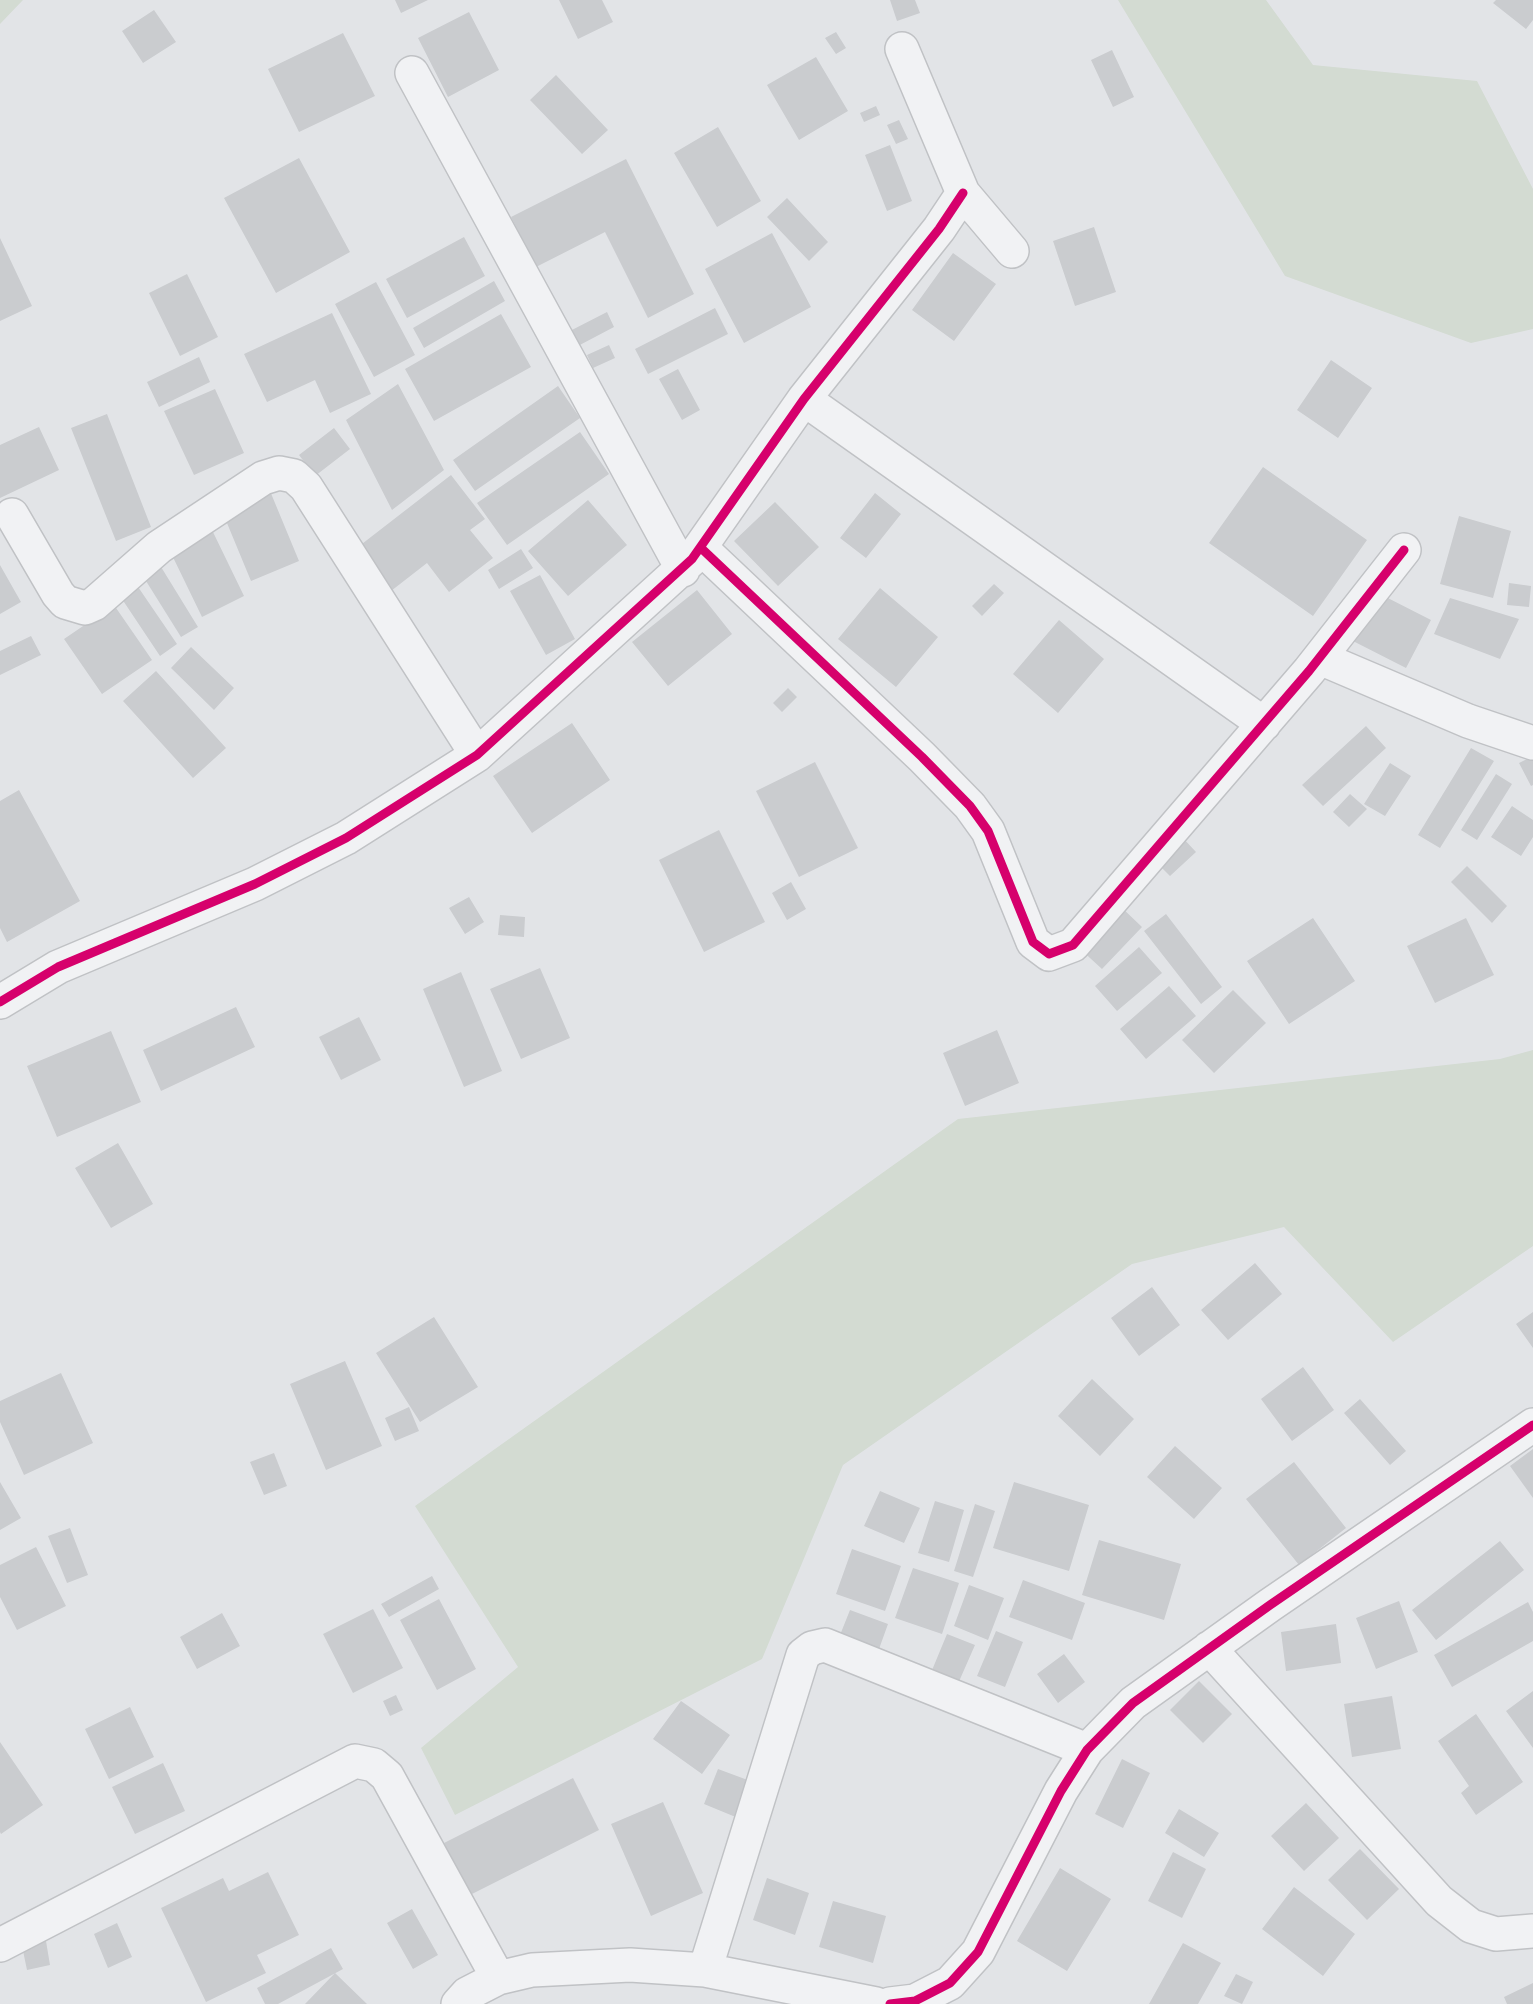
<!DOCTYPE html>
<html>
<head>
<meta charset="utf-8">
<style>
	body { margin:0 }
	canvas { display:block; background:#e2e4e7 }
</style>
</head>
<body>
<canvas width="1533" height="2004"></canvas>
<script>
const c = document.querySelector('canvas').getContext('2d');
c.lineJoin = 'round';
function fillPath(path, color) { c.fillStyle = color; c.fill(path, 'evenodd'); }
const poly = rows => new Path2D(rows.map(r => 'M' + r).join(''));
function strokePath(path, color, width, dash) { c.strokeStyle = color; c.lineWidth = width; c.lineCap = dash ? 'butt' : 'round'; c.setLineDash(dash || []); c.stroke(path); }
fillPath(poly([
	[0,0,23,0,0,24],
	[1118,0,1266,0,1313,65,1477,81,1533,189,1533,329,1471,343,1285,276],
	[1533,1050,1533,1246,1393,1342,1284,1227,1132,1264,843,1465,762,1659,455,1815,421,1748,518,1667,415,1506,958,1119,1500,1059]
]), '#d3dbd2');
fillPath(poly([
	[395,0,428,0,401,13],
	[559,0,602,0,613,22,578,39],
	[890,0,915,0,920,13,897,21],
	[1496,0,1533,0,1533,20,1526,29,1493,3],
	[154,10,176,42,143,63,122,31],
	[469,12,499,70,448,97,418,38],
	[836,32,846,48,836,54,825,38],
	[343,33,375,96,299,132,268,69],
	[1112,50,1134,97,1113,107,1091,60],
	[816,57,848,111,799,140,767,85],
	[556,75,608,130,582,154,530,100],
	[876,106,880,115,864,122,860,113],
	[899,120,908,139,896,144,887,125],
	[718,127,761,201,717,227,674,153],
	[890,145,912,201,887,211,865,155],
	[299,158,350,252,276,293,224,198],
	[626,159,694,294,648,318,605,232,536,267,511,217],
	[787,198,828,242,809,261,767,217],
	[1094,227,1116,292,1075,306,1053,241],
	[772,233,811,307,744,343,705,269],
	[464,237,485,276,407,318,386,279],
	[0,238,32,306,0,321],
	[953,253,996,284,954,341,912,310],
	[187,274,218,337,180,356,149,293],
	[494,281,505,301,424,348,413,328],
	[376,282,415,355,374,377,335,304],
	[715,308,728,334,648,374,635,349],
	[607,312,614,327,576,347,568,332],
	[332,313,371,394,330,413,315,380,267,402,244,354],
	[501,314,531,367,434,421,405,369],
	[609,345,615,358,593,368,587,355],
	[199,357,210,382,159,407,147,382],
	[1331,360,1372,388,1338,438,1297,410],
	[678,369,700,410,682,420,659,379],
	[398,384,444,470,392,510,346,420],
	[558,386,580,418,475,491,453,460],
	[215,389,244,453,194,475,164,411],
	[107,414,151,527,116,541,71,428],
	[39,427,59,470,0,498,0,445],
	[334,428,350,449,315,476,299,455],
	[580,432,609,474,507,545,477,503],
	[1263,467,1367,540,1313,616,1209,543],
	[451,475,485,519,470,530,493,558,449,592,427,563,391,591,358,547],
	[270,491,299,561,251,581,222,511],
	[875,493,901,514,866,558,840,538],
	[588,500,627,545,568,596,528,551],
	[775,502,819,547,778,586,734,541],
	[1459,516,1511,531,1493,598,1440,584],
	[212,530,244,596,202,617,170,551],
	[521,549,533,568,499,589,488,570],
	[158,562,198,627,181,637,141,573],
	[0,565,21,602,0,614],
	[540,575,575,639,546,655,510,591],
	[134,581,177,644,160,656,118,593],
	[1509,583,1531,586,1529,607,1507,605],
	[994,584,1004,593,982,616,972,606],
	[880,588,938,637,896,687,838,639],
	[697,590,732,634,668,686,632,642],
	[1376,592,1431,620,1406,668,1351,640],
	[1450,598,1519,619,1500,659,1434,634],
	[114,605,152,660,102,694,64,639],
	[1059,620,1104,659,1058,713,1013,674],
	[31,636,41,655,0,675,0,651],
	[191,647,234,688,214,710,171,668],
	[156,671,226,748,193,778,123,701],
	[788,688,797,697,782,712,773,703],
	[572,723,610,780,532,833,493,776],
	[1366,726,1386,748,1323,806,1302,785],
	[1471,748,1494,761,1440,848,1418,835],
	[1533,756,1533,785,1531,786,1519,763],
	[815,762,858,848,799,877,756,791],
	[1390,763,1411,776,1385,816,1364,804],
	[1496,774,1512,784,1477,840,1461,830],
	[19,790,80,901,7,942,0,928,0,801],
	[1350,794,1367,809,1349,827,1333,812],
	[1512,806,1533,820,1533,837,1521,856,1491,837],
	[719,830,765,922,704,952,659,860],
	[1182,837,1196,852,1170,876,1156,862],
	[1467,866,1507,906,1492,923,1451,882],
	[791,882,806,909,787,920,772,893],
	[469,897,484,922,465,934,449,908],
	[1119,905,1142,927,1102,969,1078,947],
	[1166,914,1222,987,1201,1004,1144,931],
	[500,915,525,917,524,937,498,935],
	[1313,918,1355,981,1289,1024,1247,961],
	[1466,918,1494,975,1435,1003,1407,946],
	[1139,947,1162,973,1117,1011,1095,986],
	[540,968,570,1038,521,1059,490,989],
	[461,972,502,1071,464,1087,423,989],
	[1169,986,1196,1016,1146,1059,1120,1029],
	[1233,990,1266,1023,1214,1073,1182,1040],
	[236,1007,255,1047,161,1091,143,1050],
	[359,1017,381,1060,341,1080,319,1037],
	[997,1030,1019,1083,965,1106,943,1053],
	[111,1031,141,1102,57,1137,27,1066],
	[118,1143,153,1204,111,1228,75,1168],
	[1255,1263,1282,1294,1228,1340,1201,1310],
	[1152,1287,1180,1325,1139,1356,1111,1318],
	[1533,1312,1533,1348,1516,1324],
	[434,1317,478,1387,420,1422,376,1353],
	[345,1361,382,1446,326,1470,290,1384],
	[1303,1367,1334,1410,1292,1441,1261,1399],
	[61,1373,93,1443,24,1475,0,1422,0,1401],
	[1092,1379,1134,1419,1100,1456,1058,1416],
	[1360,1399,1406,1451,1390,1465,1344,1413],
	[409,1407,419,1431,395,1441,385,1418],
	[1175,1446,1222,1488,1194,1519,1147,1477],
	[1533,1449,1533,1498,1510,1466],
	[274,1453,287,1486,264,1495,250,1462],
	[1294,1462,1346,1528,1299,1565,1246,1499],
	[0,1482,21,1518,0,1530],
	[1014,1482,1089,1505,1069,1571,993,1548],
	[880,1491,920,1508,904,1543,864,1526],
	[935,1501,964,1510,949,1562,918,1553],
	[975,1504,995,1511,973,1577,954,1571],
	[70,1528,88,1575,67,1583,48,1536],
	[1099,1540,1181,1564,1164,1620,1082,1595],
	[1500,1541,1524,1570,1436,1640,1412,1610],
	[36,1547,66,1606,17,1630,0,1597,0,1565],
	[852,1549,901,1566,885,1611,836,1594],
	[913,1568,959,1583,942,1634,895,1618],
	[432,1576,439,1589,389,1617,381,1604],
	[1023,1580,1085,1603,1072,1640,1009,1617],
	[969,1585,1004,1598,988,1640,954,1626],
	[439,1599,476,1669,437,1690,400,1620],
	[1399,1601,1418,1652,1376,1669,1356,1618],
	[1528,1602,1533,1612,1533,1641,1452,1687,1434,1655],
	[373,1609,403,1668,353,1693,323,1634],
	[850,1610,888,1624,879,1649,840,1635],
	[222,1613,240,1646,197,1669,180,1637],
	[1336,1624,1341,1663,1286,1671,1281,1632],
	[996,1631,1023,1642,1005,1687,977,1676],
	[947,1634,975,1645,957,1686,930,1675],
	[1064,1654,1085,1682,1058,1703,1037,1674],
	[1199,1681,1232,1714,1203,1743,1170,1710],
	[1533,1691,1533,1748,1506,1711],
	[396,1695,403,1710,390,1716,383,1701],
	[1392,1696,1401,1749,1352,1757,1344,1704],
	[681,1701,730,1735,702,1774,653,1739],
	[130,1707,154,1757,109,1779,85,1729],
	[1476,1714,1523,1782,1476,1815,1461,1793,1469,1786,1438,1741],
	[0,1742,43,1805,1,1834,0,1832],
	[1122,1759,1150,1773,1123,1828,1095,1814],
	[163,1763,185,1811,135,1834,112,1787],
	[718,1769,753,1782,738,1818,704,1804],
	[573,1778,599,1830,470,1895,444,1843],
	[663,1802,703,1893,651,1916,611,1824],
	[1306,1803,1339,1838,1304,1871,1271,1836],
	[1179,1809,1219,1833,1204,1857,1165,1833],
	[1360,1849,1399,1889,1367,1920,1328,1880],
	[1173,1852,1206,1869,1182,1918,1148,1901],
	[1060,1868,1111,1899,1067,1971,1017,1941],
	[268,1872,299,1935,257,1955,266,1973,206,2002,161,1908,223,1878,229,1891],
	[767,1878,809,1893,795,1935,753,1920],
	[1294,1887,1355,1934,1323,1976,1262,1929],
	[833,1901,886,1916,873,1963,819,1947],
	[412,1909,438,1955,413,1969,387,1923],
	[117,1923,132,1957,108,1968,94,1934],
	[46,1941,50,1965,27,1970,22,1946],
	[1183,1943,1221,1963,1198,2004,1149,2004],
	[331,1948,343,1969,278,2004,265,2004,257,1988],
	[335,1973,367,2004,305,2004],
	[1236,1974,1253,1982,1242,2004,1224,1996],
	[1533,1983,1533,2004,1507,2004,1504,1997]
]), '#cacccf');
const minor = poly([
	[902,49,963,193,1012,251],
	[412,73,683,570],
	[804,399,1264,724],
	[12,515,58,594,65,602,85,608,94,604,159,547,263,478,279,473,294,476,306,487,477,755],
	[701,548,922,757,970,806,988,831,1033,942,1049,954,1073,945,1309,671,1404,550],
	[1320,658,1468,721,1533,743],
	[0,1002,58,967,255,884,346,838,477,755,692,559,804,399,939,229,963,193],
	[1209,1648,1439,1901,1471,1926,1496,1934,1533,1931],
	[0,1945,355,1761,374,1765,387,1776,498,1978],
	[705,1970,803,1655,812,1648,825,1645,1087,1750],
	[458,2004,467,1994,498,1978,532,1970,630,1965,705,1970,876,2004],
	[890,2004,915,2001,950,1983,978,1952,1061,1791,1087,1750,1133,1703,1270,1605,1533,1425]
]);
strokePath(minor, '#c0c2c5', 36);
strokePath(minor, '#f1f2f4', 33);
strokePath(poly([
	[701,548,922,757,970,806,988,831,1033,942,1049,954,1073,945,1309,671,1404,550],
	[0,1002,58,967,255,884,346,838,477,755,692,559,804,399,939,229,963,193],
	[890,2004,915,2001,950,1983,978,1952,1061,1791,1087,1750,1133,1703,1270,1605,1533,1425]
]), '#d6006c', 9);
</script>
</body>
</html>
